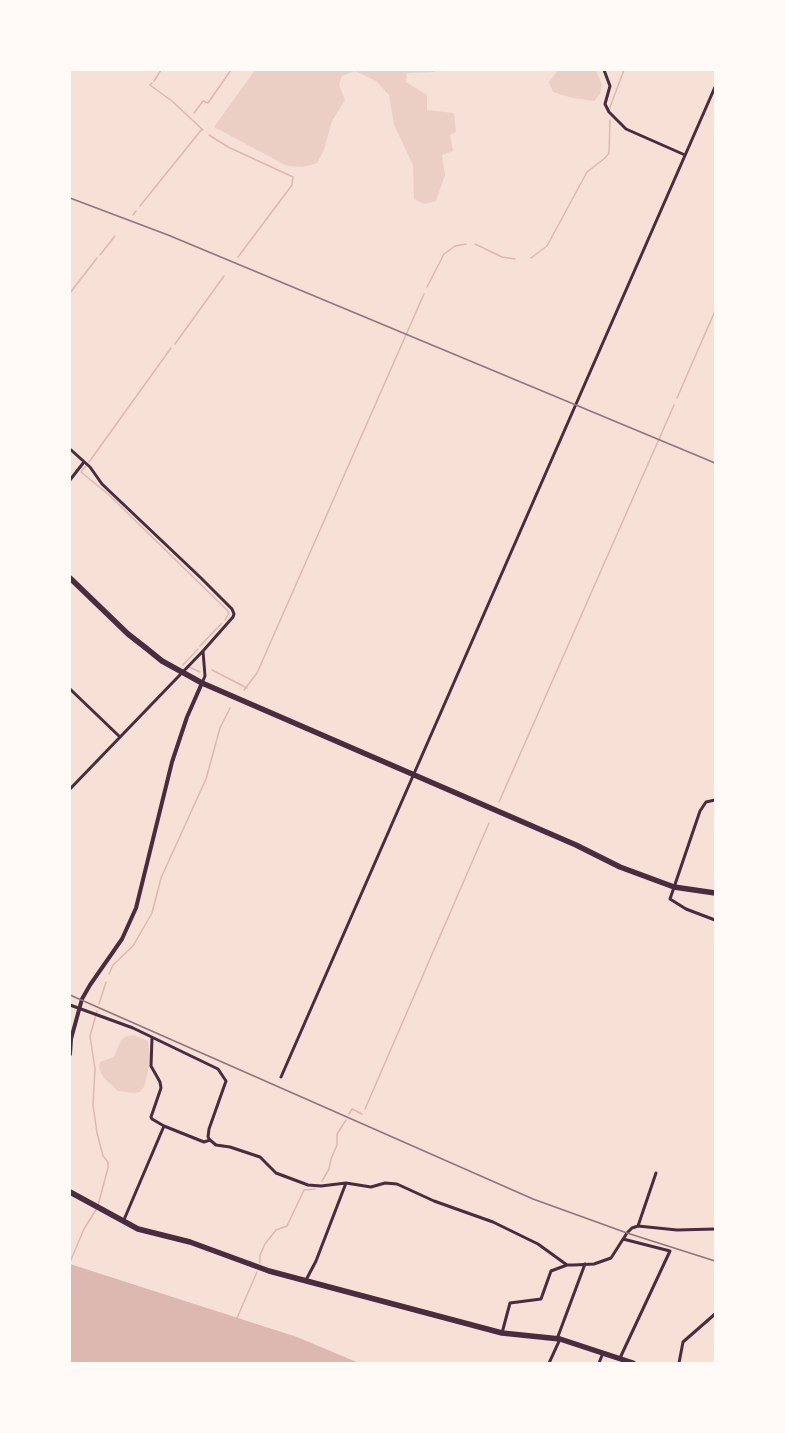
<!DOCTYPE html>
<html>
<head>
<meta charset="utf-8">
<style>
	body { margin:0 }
	#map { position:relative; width:785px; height:1433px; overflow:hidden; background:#f7e1d7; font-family:"Sofia Sans Condensed",sans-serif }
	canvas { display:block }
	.frame { position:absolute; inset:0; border:71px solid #fffaf5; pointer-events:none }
</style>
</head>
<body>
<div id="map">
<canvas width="785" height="1433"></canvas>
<div class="frame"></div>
</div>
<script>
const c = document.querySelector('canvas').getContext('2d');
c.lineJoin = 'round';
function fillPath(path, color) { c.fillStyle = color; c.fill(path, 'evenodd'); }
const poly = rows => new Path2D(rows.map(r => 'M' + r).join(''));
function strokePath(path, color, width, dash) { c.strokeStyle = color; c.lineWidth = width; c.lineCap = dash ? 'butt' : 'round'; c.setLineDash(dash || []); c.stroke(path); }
fillPath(poly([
	[255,70,435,70,435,72,407,73,406,82,427,95,427,110,454,113,456,132,450,135,453,151,442,155,445,175,436,201,424,204,414,199,413,165,394,125,389,95,376,81,355,71,342,76,339,85,345,100,332,121,324,150,317,163,303,167,287,166,214,127],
	[558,70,596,70,602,85,600,94,594,101,573,98,553,92,549,82],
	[134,1035,148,1041,150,1055,148,1071,144,1087,140,1092,134,1093,118,1091,104,1078,99,1069,100,1062,114,1057,121,1040,127,1036]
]), '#ebcfc5');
fillPath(poly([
	[70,1264,297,1337,359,1363,70,1363]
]), '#dcb8b0');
strokePath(poly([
	[154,81,161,70],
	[152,83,150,85,172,101,203,130],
	[610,107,624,70],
	[194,113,203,101,208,103,231,70],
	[209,135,228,147,293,177,292,185,238,257],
	[140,206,202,129],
	[133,215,136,211],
	[475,244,502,257,515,259],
	[100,255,115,236],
	[531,258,547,246,587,172,605,158,609,153,610,120],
	[427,287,444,254,455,246,466,244],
	[70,293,97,258],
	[175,344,224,276],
	[677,398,715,311],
	[89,462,171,348],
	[86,466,81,472,109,495,227,610,229,613,225,620],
	[200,646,221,624],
	[183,665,198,649],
	[189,667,200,672],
	[212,670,247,688],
	[244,690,257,673,424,294],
	[499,802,674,405],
	[109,974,113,965,133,946,152,913,161,878,206,779,220,728,230,708],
	[99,1004,106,982],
	[97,1011,90,1036,95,1069,93,1105,97,1133,103,1156,108,1162,108,1168,98,1205],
	[365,1109,489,823],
	[349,1114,352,1109,362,1114],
	[322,1181,329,1169,331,1159,337,1145,337,1134,346,1120],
	[70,1262,84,1229,97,1208],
	[260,1263,260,1255,265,1244,276,1230,287,1226,304,1190,315,1189],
	[237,1318,257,1272]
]), '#dcb8b0', 1.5);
strokePath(poly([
	[604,70,610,86,605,104,609,112,626,129,685,155],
	[70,449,90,467,102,484,201,578,232,609,234,614,233,617,203,651,70,789],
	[70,480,84,462],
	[202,683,205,676,203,651],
	[70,689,120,737],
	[715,800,706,802,700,811,670,899,686,909,715,920],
	[70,1005,133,1028,218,1069,226,1081,209,1129,208,1137,210,1140,216,1145,230,1147,260,1157,276,1173,308,1185,321,1186,346,1183,371,1187,385,1183,397,1184,434,1201,493,1222,538,1244,567,1265,574,1265,594,1264,611,1258,627,1233,632,1228,638,1226,677,1230,715,1229],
	[152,1038,151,1066,160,1082,161,1088,151,1117,152,1119,164,1126,204,1142,210,1140],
	[281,1077,715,87],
	[123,1222,164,1126],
	[638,1226,656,1173],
	[306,1280,316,1261,346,1183],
	[502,1333,510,1303,541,1299,551,1271,567,1265],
	[557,1339,585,1264],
	[620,1358,670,1251,623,1239],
	[549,1363,560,1339],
	[599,1363,603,1353],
	[679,1363,683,1342,715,1314]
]), '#4a2c40', 3);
strokePath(poly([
	[70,1054,71,1039,82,999,90,985,122,939,136,908,172,762,187,717,202,683]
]), '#4a2c40', 4);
strokePath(poly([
	[70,578,128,634,146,648,162,661,202,683,576,845,620,867,674,887,715,893],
	[70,1192,138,1229,190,1242,269,1271,502,1333,560,1339,633,1363]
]), '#4a2c40', 5.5);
strokePath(poly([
	[70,198,168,235,715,463],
	[70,995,533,1199,627,1233,715,1261]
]), '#8f747c', 1.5);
</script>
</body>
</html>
